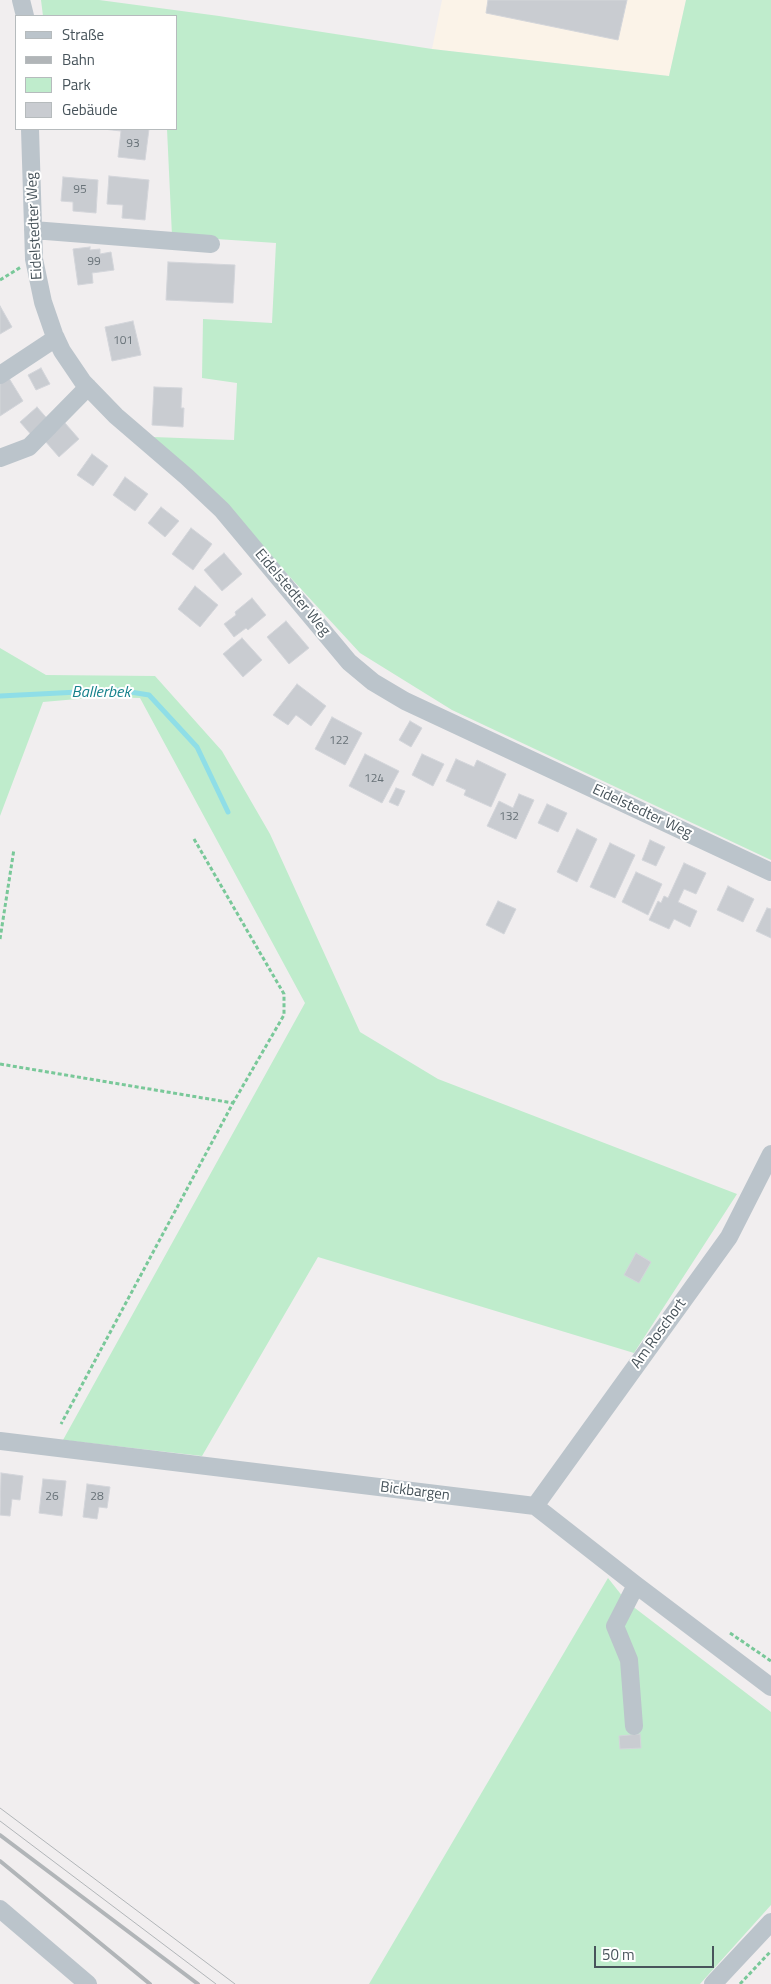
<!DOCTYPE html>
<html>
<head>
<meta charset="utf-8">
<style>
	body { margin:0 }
	#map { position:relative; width:771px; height:1984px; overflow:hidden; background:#f1eeef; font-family:"Titillium Web",sans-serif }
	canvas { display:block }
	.legend { position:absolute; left:15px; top:15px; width:162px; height:115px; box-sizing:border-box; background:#fff; border:1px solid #b6bbbd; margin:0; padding:6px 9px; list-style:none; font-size:15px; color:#48545b }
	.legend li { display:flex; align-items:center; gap:10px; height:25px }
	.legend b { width:25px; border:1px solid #b6bbbd }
	.scale { position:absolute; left:594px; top:1946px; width:120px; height:22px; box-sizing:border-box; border:2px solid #48545b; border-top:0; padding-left:6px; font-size:15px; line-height:18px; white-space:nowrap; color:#48545b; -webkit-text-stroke:4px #fff; paint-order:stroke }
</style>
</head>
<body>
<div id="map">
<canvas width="771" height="1984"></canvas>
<ul class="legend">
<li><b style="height:6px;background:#bbc4cb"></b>Straße</li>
<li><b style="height:6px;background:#b1b5b8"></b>Bahn</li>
<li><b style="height:14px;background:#bfeccc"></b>Park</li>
<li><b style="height:14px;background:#c9ccd1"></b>Gebäude</li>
</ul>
<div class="scale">50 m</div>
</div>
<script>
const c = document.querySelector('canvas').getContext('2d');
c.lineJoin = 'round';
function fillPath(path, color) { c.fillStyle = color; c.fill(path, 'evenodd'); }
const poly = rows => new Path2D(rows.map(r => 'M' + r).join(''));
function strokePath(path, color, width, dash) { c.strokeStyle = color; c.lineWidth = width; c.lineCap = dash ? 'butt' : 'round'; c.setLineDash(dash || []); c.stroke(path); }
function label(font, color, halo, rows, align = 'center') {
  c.font = font + ' "Titillium Web",sans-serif'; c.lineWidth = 4; c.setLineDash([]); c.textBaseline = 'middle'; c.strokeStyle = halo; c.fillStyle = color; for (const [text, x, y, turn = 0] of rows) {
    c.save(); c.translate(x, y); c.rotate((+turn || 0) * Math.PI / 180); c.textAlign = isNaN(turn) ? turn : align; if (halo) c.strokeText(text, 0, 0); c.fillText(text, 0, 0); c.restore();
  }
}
fillPath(poly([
	[442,0,686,0,669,76,432,49]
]), '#fbf3e8');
fillPath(poly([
	[41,0,99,0,219,16,432,49,669,76,686,0,771,0,771,860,452,710,360,653,266,551,153,437,234,440,237,383,202,378,203,319,272,323,276,243,172,236,167,129,176,129,176,16,43,16],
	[0,648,46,675,155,676,222,751,270,834,360,1032,438,1079,737,1194,634,1353,318,1257,202,1456,63,1440,305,1003,140,698,100,697,43,702,0,816],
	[608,1578,627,1602,771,1712,771,1905,700,1984,369,1984]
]), '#bfeccc');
strokePath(poly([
	[0,696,118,690,149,695,197,747,228,812]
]), '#8fdee7', 5);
const building = poly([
	[488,0,627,0,618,40,486,13,488,0],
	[103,129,149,129,145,160,118,157,121,131,103,129],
	[109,176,149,180,145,220,122,218,123,205,107,204,109,176],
	[63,177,98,180,96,213,73,211,73,202,61,201,63,177],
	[90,247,90,250,100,249,100,254,111,252,114,270,92,273,93,283,78,285,73,249,90,247],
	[168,262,235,265,233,303,166,300,168,262],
	[0,306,12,327,0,334,0,306],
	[133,321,141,355,112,361,105,327,133,321],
	[41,368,50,384,36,390,28,375,41,368],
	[7,375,23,401,0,416,0,379,7,375],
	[154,387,182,388,181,408,184,408,183,427,152,425,154,387],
	[37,407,51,423,34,438,20,422,37,407],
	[65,423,79,439,59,457,45,441,65,423],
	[92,454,108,466,93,486,77,475,92,454],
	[125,477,148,494,135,511,113,495,125,477],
	[161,507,179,521,165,537,148,523,161,507],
	[191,528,212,544,193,570,172,554,191,528],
	[224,553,242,574,222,591,204,570,224,553],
	[195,586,218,605,200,627,178,609,195,586],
	[252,598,266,615,248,630,246,628,234,637,224,624,236,615,235,612,252,598],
	[286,621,309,648,289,664,267,637,286,621],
	[242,638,262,660,243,677,223,654,242,638],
	[297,684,326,706,311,726,296,715,288,725,273,715,297,684],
	[332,717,362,733,345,765,315,749,332,717],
	[410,721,422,728,411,747,399,740,410,721],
	[365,754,399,771,382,803,349,786,365,754],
	[422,754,444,764,433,786,412,775,422,754],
	[456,759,474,767,477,760,506,774,491,807,464,795,466,790,446,781,456,759],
	[396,788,405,791,398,806,389,802,396,788],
	[519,794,534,800,516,839,487,826,499,801,513,808,519,794],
	[547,804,567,813,558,832,538,823,547,804],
	[577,829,597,839,577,882,557,872,577,829],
	[650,840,665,847,656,866,642,860,650,840],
	[610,843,635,855,615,898,590,887,610,843],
	[684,863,706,873,696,894,684,889,678,902,697,911,690,927,674,919,669,929,649,920,658,901,661,903,664,896,668,898,684,863],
	[636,872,662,884,648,915,622,902,636,872],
	[728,886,754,899,743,922,717,910,728,886],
	[498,901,516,909,504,934,486,925,498,901],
	[767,908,771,909,771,938,756,931,767,908],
	[636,1253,651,1262,639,1283,624,1275,636,1253],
	[1,1473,23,1476,20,1500,12,1499,10,1516,0,1515,1,1473],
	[43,1479,66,1481,62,1516,39,1513,43,1479],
	[87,1484,110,1487,107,1508,99,1507,97,1519,83,1517,87,1484],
	[640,1734,641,1748,620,1749,619,1736,640,1734]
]);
fillPath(building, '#c9ccd1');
strokePath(building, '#d3d5da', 1);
strokePath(poly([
	[0,280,21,267],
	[194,839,284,994,284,1015,233,1103],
	[0,939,14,849],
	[0,1064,233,1103,61,1424],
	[730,1633,771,1661],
	[740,1984,771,1951]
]), '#79c899', 3, [4, 2.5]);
strokePath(poly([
	[21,0,25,16],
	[30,129,34,259,43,302,54,334,62,351,83,382,116,416,187,477,222,510,349,662,373,682,405,701,771,872],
	[33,230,211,244],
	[0,375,56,338],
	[0,458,29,447,88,387],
	[0,1441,535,1506,636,1585,771,1687],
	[535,1506,729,1237,771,1154],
	[634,1726,629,1660,615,1626,636,1585],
	[0,1909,88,1984],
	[713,1984,771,1922]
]), '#bbc4cb', 18);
strokePath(poly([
	[0,1808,235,1984],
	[0,1821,216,1984]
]), '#b1b5b8', 1);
strokePath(poly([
	[0,1835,198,1984],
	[0,1861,150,1984]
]), '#b1b5b8', 4);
label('12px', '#687278', null, [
	["93",133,144],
	["95",80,190],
	["99",94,262],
	["101",123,341],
	["122",339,741],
	["124",374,779],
	["132",509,817],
	["26",52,1497],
	["28",97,1497]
]);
label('15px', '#48545b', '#fff', [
	["Eidelstedter Weg",35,226,-93],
	["Eidelstedter Weg",292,593,50],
	["Eidelstedter Weg",642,812,25],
	["Am Roschort",659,1334,-54],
	["Bickbargen",415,1492,7]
]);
label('italic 16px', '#14808b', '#fff', [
	["Ballerbek",101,693]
]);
</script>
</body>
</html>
